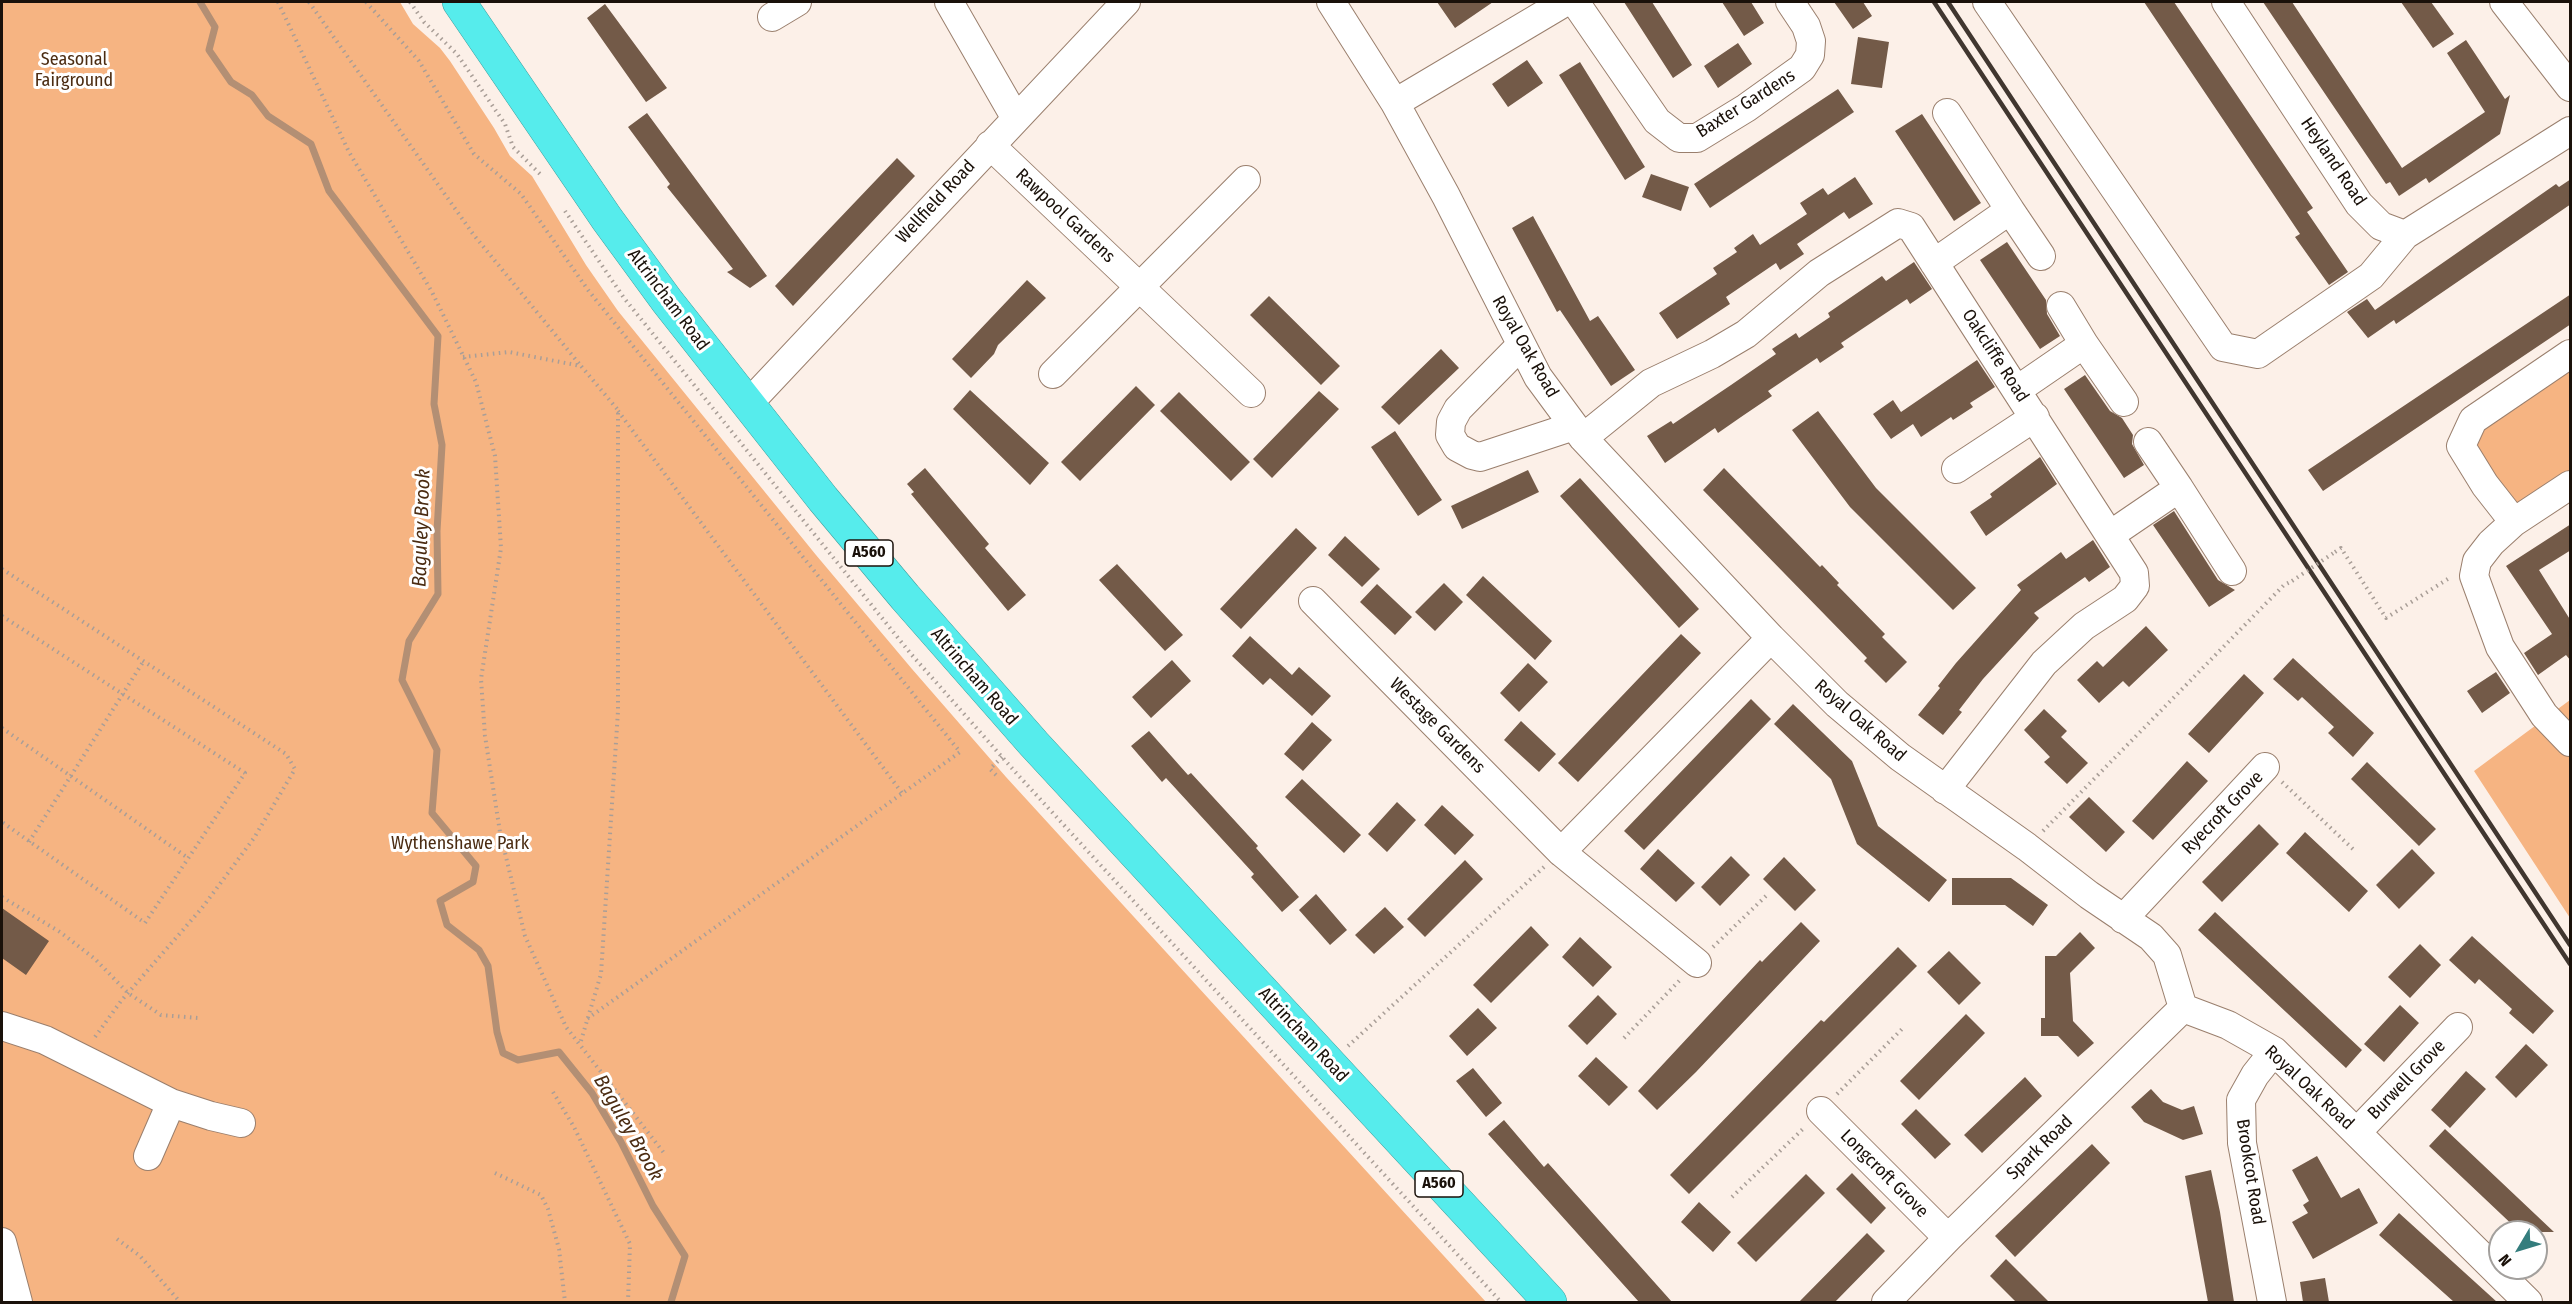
<!DOCTYPE html>
<html>
<head>
<meta charset="utf-8">
<style>
	body { margin:0 }
	#map { position:relative; width:2572px; height:1304px; overflow:hidden; background:#fcf0e8; font-family:"Fira Sans Condensed",sans-serif }
	canvas { display:block }
	.frame { position:absolute; inset:0; border:3px solid #1a110a; pointer-events:none }
	.north { position:absolute; left:2488px; top:1220px; width:60px; height:60px; box-sizing:border-box; background:#fff; border:2px solid #a3a09d; border-radius:50%; rotate:232deg; font-size:16px; font-weight:700; line-height:24px; text-align:center; color:#1a110a }
	.north::after { content:''; display:block; margin:auto; width:21px; height:27px; background:#347d7d; clip-path:polygon(50% 0,100% 100%,50% 72%,0 100%) }
</style>
</head>
<body>
<div id="map">
<canvas width="2572" height="1304"></canvas>
<div class="frame"></div>
<div class="north">N</div>
</div>
<script>
const c = document.querySelector('canvas').getContext('2d');
c.lineJoin = 'round';
function fillPath(path, color) { c.fillStyle = color; c.fill(path, 'evenodd'); }
const poly = rows => new Path2D(rows.map(r => 'M' + r).join(''));
function strokePath(path, color, width, dash) { c.strokeStyle = color; c.lineWidth = width; c.lineCap = dash ? 'butt' : 'round'; c.setLineDash(dash || []); c.stroke(path); }
function label(font, color, halo, rows, align = 'center') {
  c.font = font + ' "Fira Sans Condensed",sans-serif'; c.lineWidth = 6; c.setLineDash([]); c.textBaseline = 'middle'; c.strokeStyle = halo; c.fillStyle = color; for (const [text, x, y, turn = 0] of rows) {
    c.save(); c.translate(x, y); c.rotate((+turn || 0) * Math.PI / 180); c.textAlign = isNaN(turn) ? turn : align; if (halo) c.strokeText(text, 0, 0); c.fillText(text, 0, 0); c.restore();
  }
}
fillPath(poly([
	[2,2,400,2,413,24,440,48,450,61,494,128,510,156,532,176,586,265,618,311,816,555,912,669,1006,777,1486,1302,2,1302],
	[2570,367,2570,478,2509,515,2465,436],
	[2570,700,2570,918,2474,771]
]), '#f6b482');
strokePath(poly([
	[200,2,215,27,209,50,231,82,252,95,268,116,311,144,329,191,438,336,434,404,442,445,437,531,438,594,409,641,402,680,437,750,432,813,476,866,473,882,440,901,447,925,479,950,488,966,497,1032,503,1053,518,1060,559,1052,592,1093,621,1142,653,1206,685,1256,671,1302]
]), '#b38f74', 7);
fillPath(poly([
	[1437,2,1493,2,1455,28],
	[1624,2,1652,2,1692,65,1673,78],
	[1722,2,1751,2,1764,23,1744,36],
	[1834,2,1863,2,1872,16,1853,29],
	[2144,2,2174,2,2313,208,2307,212,2348,272,2329,285,2295,237,2300,234],
	[2263,2,2292,2,2402,168,2485,112,2447,53,2466,40,2505,99,2510,95,2500,134,2429,183,2426,178,2399,196,2390,182,2386,184],
	[2401,2,2431,2,2454,34,2433,48],
	[605,4,667,88,646,102,587,18],
	[1858,37,1889,42,1882,88,1851,84],
	[1738,43,1752,64,1718,88,1704,66],
	[1527,60,1543,83,1508,107,1492,84],
	[1580,62,1645,167,1625,180,1559,75],
	[1838,89,1854,112,1710,208,1694,184],
	[647,113,767,276,750,288,727,272,733,269,667,187,670,184,628,127],
	[1922,114,1981,203,1954,221,1895,131],
	[897,158,915,176,793,306,775,286],
	[1651,174,1689,187,1681,211,1642,197],
	[1855,177,1873,204,1849,219,1844,212,1797,244,1804,254,1780,270,1776,263,1726,297,1730,304,1677,339,1659,313,1717,274,1713,268,1737,252,1734,248,1753,234,1760,245,1807,214,1800,203,1823,188,1828,195],
	[2571,179,2571,204,2396,324,2394,320,2368,338,2347,312,2367,299,2375,310,2556,184,2559,187],
	[1533,216,1590,321,1598,316,1635,370,1611,386,1560,310,1557,312,1512,228],
	[2007,242,2046,300,2047,314,2060,336,2040,349,1980,260],
	[1914,262,1932,289,1910,304,1907,299,1841,343,1844,347,1820,363,1817,358,1768,391,1772,396,1741,417,1718,433,1715,428,1665,463,1647,436,1671,421,1673,424,1731,385,1776,354,1772,349,1796,333,1799,338,1830,317,1828,313,1882,276,1886,281],
	[1027,280,1046,298,998,345,994,354,971,378,952,359],
	[2571,294,2571,324,2323,491,2308,470],
	[1269,296,1340,366,1321,385,1250,315],
	[1441,349,1459,368,1399,425,1381,407],
	[1977,360,1995,387,1970,403,1973,407,1953,420,1951,417,1921,437,1913,424,1891,439,1873,414,1893,400,1901,412],
	[2085,375,2110,411,2122,418,2133,435,2132,444,2144,465,2124,478,2064,389],
	[1136,386,1155,405,1080,481,1061,462],
	[970,390,1049,463,1030,485,953,409],
	[1319,391,1339,409,1272,478,1253,459],
	[1179,392,1250,462,1231,481,1160,411],
	[1818,411,1876,488,1976,588,1953,610,1850,507,1792,430],
	[1395,431,1442,500,1418,516,1371,447],
	[2040,457,2057,484,1986,536,1970,512,1992,497,1990,494],
	[925,468,989,544,985,548,1026,595,1008,611,911,494,914,492,907,484],
	[1724,468,1820,567,1822,565,1839,583,1837,585,1885,634,1882,637,1907,662,1886,683,1864,661,1867,658,1703,490],
	[1528,470,1539,492,1462,529,1451,506],
	[1580,478,1699,609,1679,628,1560,496],
	[2174,511,2218,580,2235,590,2209,607,2153,525],
	[2571,524,2571,550,2539,570,2571,621,2571,661,2566,655,2538,675,2524,653,2552,634,2506,566],
	[1296,528,1317,548,1241,629,1220,609],
	[1345,536,1380,569,1362,587,1328,555],
	[2093,540,2110,567,2089,582,2085,577,2034,613,2039,618,1983,679,1959,710,1962,712,1943,735,1918,715,1940,688,1938,686,1956,663,2021,590,2017,585,2061,552,2066,559],
	[1117,564,1183,635,1165,651,1099,580],
	[1483,576,1552,641,1535,660,1466,595],
	[1444,583,1463,602,1435,631,1415,612],
	[1377,584,1412,617,1395,635,1360,602],
	[2146,626,2168,650,2129,687,2123,681,2099,703,2077,680,2097,661,2103,667],
	[1681,634,1701,653,1578,782,1558,763],
	[1250,636,1292,675,1299,667,1331,696,1312,716,1270,678,1263,685,1232,656],
	[2293,658,2374,733,2353,757,2328,733,2334,727,2302,697,2298,701,2273,679],
	[1172,660,1191,681,1151,718,1132,697],
	[1528,663,1548,682,1519,712,1500,693],
	[2496,672,2510,693,2482,713,2467,691],
	[2244,674,2264,693,2209,753,2188,734],
	[1751,699,1771,719,1644,850,1624,831],
	[1793,704,1852,761,1878,826,1947,880,1929,902,1857,844,1831,779,1774,724],
	[2044,709,2067,731,2061,737,2088,763,2067,784,2044,762,2050,757,2024,730],
	[1521,721,1556,754,1539,772,1504,740],
	[1312,722,1332,740,1303,771,1284,754],
	[1149,731,1188,775,1191,773,1258,846,1256,848,1299,897,1282,912,1251,877,1254,874,1166,778,1162,782,1131,746],
	[2187,761,2208,781,2153,840,2132,821],
	[2367,762,2436,829,2419,846,2351,779],
	[1302,779,1361,835,1344,853,1285,797],
	[2089,797,2125,832,2106,852,2069,817],
	[1397,802,1416,820,1387,852,1368,834],
	[1442,805,1474,835,1455,855,1424,825],
	[2259,824,2279,844,2222,902,2202,882],
	[2305,832,2368,891,2349,912,2286,853],
	[1658,849,1695,883,1676,902,1640,869],
	[2412,849,2435,873,2399,909,2376,885],
	[1731,856,1750,875,1720,906,1701,887],
	[1784,857,1816,890,1795,911,1763,879],
	[1465,860,1483,879,1425,937,1407,919],
	[1952,878,2011,878,2048,905,2033,926,2005,905,1952,905],
	[1316,894,1347,930,1330,945,1299,910],
	[1385,907,1404,927,1374,954,1355,935],
	[2,908,49,941,26,975,2,958],
	[2215,912,2362,1050,2346,1068,2198,930],
	[1801,922,1820,941,1696,1072,1657,1110,1638,1091,1760,960,1762,962],
	[1531,926,1549,945,1491,1003,1473,985],
	[2080,932,2095,948,2070,973,2073,1021,2094,1043,2078,1057,2058,1036,2041,1036,2041,1018,2045,1018,2045,956,2056,956],
	[2472,936,2554,1011,2533,1034,2509,1013,2512,1009,2479,979,2475,984,2449,960],
	[1580,937,1612,967,1593,987,1562,957],
	[2420,944,2441,965,2410,998,2388,977],
	[1898,947,1917,966,1689,1194,1670,1175,1821,1020,1824,1022],
	[1949,951,1981,983,1959,1005,1927,972],
	[1598,995,1617,1014,1587,1045,1568,1026],
	[2400,1005,2419,1023,2384,1062,2364,1044],
	[1478,1008,1497,1028,1467,1056,1449,1036],
	[1966,1014,1985,1033,1919,1100,1900,1081],
	[2526,1044,2548,1065,2516,1098,2495,1077],
	[1596,1057,1628,1087,1609,1106,1578,1076],
	[1473,1068,1502,1103,1486,1117,1456,1081],
	[2466,1071,2486,1089,2450,1128,2431,1110],
	[2025,1077,2042,1096,1982,1153,1964,1135],
	[2151,1089,2163,1102,2182,1110,2194,1106,2203,1134,2183,1140,2144,1122,2131,1107],
	[1916,1109,1951,1144,1935,1159,1901,1124],
	[1504,1120,1544,1167,1548,1163,1672,1302,1639,1302,1488,1134],
	[2445,1129,2554,1232,2520,1232,2429,1146],
	[2092,1144,2110,1163,2015,1257,1995,1236],
	[2317,1156,2341,1198,2359,1188,2378,1223,2313,1259,2292,1222,2308,1213,2303,1205,2309,1201,2292,1170],
	[2211,1170,2220,1212,2234,1302,2208,1302,2185,1176],
	[1852,1173,1886,1208,1871,1224,1836,1189],
	[1806,1174,1825,1193,1756,1262,1737,1243],
	[1699,1202,1731,1232,1713,1252,1681,1222],
	[2399,1213,2497,1302,2454,1302,2379,1235],
	[1867,1233,1885,1251,1835,1302,1799,1302],
	[2006,1259,2049,1302,2016,1302,1990,1276],
	[2325,1278,2329,1302,2303,1302,2300,1282]
]), '#735a48');
const minor = poly([
	[949,2,1015,117],
	[1331,2,1395,103,1446,196,1538,377,1583,438,1771,638,1837,704,1900,757,2027,847,2089,895,2151,937,2167,955,2183,1008],
	[1575,2,1657,121,1679,138,1697,138,1746,108,1802,68,1810,55,1811,41,1806,26,1790,2],
	[1987,2,2223,347,2258,354,2371,276,2405,235],
	[2226,2,2359,204,2381,226,2405,235,2570,131],
	[2504,2,2570,87],
	[772,17,797,2],
	[1395,103,1565,2],
	[990,145,1251,393],
	[2010,210,2041,256],
	[1934,263,2010,210,1947,113],
	[2061,306,2084,344],
	[1521,345,1458,409,1451,422,1450,435,1457,447,1472,455,1480,457,1574,426],
	[2570,354,2473,420,2461,446,2485,485,2514,522,2570,485],
	[1053,374,1246,180],
	[2017,390,2084,344,2124,402],
	[748,404,1126,2],
	[1583,438,1651,383,1712,354,1746,334,1819,273,1898,223,1911,227,2134,573,2135,586,2125,599,2084,626,2044,663,1945,790],
	[2148,442,2179,488],
	[1956,469,2035,417],
	[2514,522,2491,543,2477,561,2474,576,2500,647,2544,715,2570,742],
	[2110,535,2179,488,2232,571],
	[1313,601,1561,852,1697,963],
	[1561,852,1771,638],
	[2123,919,2265,767],
	[2183,1008,2228,1025,2274,1051,2528,1302],
	[2,1026,45,1040,171,1103,211,1116,241,1123],
	[1821,1111,1948,1238],
	[2357,1132,2458,1027],
	[148,1156,171,1103],
	[2,1242,18,1302],
	[1886,1302,1948,1238,2183,1008],
	[2272,1302,2242,1143,2241,1100,2255,1075,2274,1051]
]);
const highway = poly([
	[459,2,607,219,667,301,823,499,905,597,1034,744,1550,1302]
]);
strokePath(minor, '#9a7f6d', 30);
strokePath(highway, '#419f9d', 34);
strokePath(poly([
	[278,2,349,152,432,292,476,382,495,456,501,548,481,679,485,736,500,832,525,936,566,1027,664,1153],
	[309,2,473,234,581,366],
	[366,2,419,61,474,154,521,194,588,290,960,752,587,1019],
	[410,2,424,22,457,54,505,124,513,147,541,175],
	[565,211,624,298,911,654,1018,775,1501,1302],
	[463,357,509,352,581,366,618,410,618,711,601,974,580,1044],
	[618,411,902,793],
	[2335,552,2341,548,2386,618,2451,577],
	[2,569,286,754,295,769,254,838,202,908,121,1001,95,1037],
	[2,616,245,773,145,923,2,822],
	[2,728,188,858],
	[996,775,990,769,1002,757],
	[2282,782,2354,850],
	[2043,831,2284,585,2292,581],
	[29,842,143,662],
	[2,897,60,932,95,959,128,993,161,1015,198,1018],
	[1713,947,1768,894],
	[1624,1038,1680,980],
	[1348,1046,1544,867],
	[553,1092,574,1127,630,1244,628,1302],
	[1837,1094,1904,1027],
	[495,1173,541,1195,548,1209,559,1249,565,1302],
	[1732,1197,1805,1127],
	[117,1239,140,1256,180,1302]
]), '#a99e97', 4, [1.5, 4.5]);
strokePath(minor, '#fff', 28);
strokePath(highway, '#56ecec', 33);
strokePath(poly([
	[1934,2,2570,964],
	[1948,2,2570,945]
]), '#40362f', 4.5);
strokePath(poly([
	[2292,581,2335,552]
]), '#a99e97', 4, [1.5, 4.5]);
for (const [x, y, w] of [
	[869,553,48],
	[1439,1184,48]
]) { const box = new Path2D(); box.roundRect(x - w / 2, y - 13, w, 26, 4.5); c.fillStyle = '#fff'; c.fill(box); strokePath(box, '#1a110a', 1.5); }
label('bold 16px', '#1a110a', null, [
	["A560",869,553],
	["A560",1439,1184]
]);
label('18px', '#4b2c12', '#fff', [
	["Seasonal",74,60],
	["Fairground",74,81],
	["Wythenshawe Park",460,844]
]);
label('18px', '#1a110a', '#fff', [
	["Baxter Gardens",1746,104,-32],
	["Heyland Road",2333,162,56],
	["Wellfield Road",936,202,-47],
	["Rawpool Gardens",1065,216,43],
	["Altrincham Road",668,300,53],
	["Royal Oak Road",1525,347,60],
	["Oakcliffe Road",1995,356,57],
	["Altrincham Road",974,677,49],
	["Royal Oak Road",1860,721,41],
	["Westage Gardens",1437,726,45],
	["Ryecroft Grove",2223,813,-46],
	["Altrincham Road",1303,1035,47],
	["Burwell Grove",2407,1080,-46],
	["Royal Oak Road",2309,1088,43],
	["Spark Road",2040,1148,-44],
	["Brookcot Road",2250,1172,81],
	["Longcroft Grove",1884,1174,45]
]);
label('italic 20px', '#4b2c12', '#fff', [
	["Baguley Brook",422,528,-88],
	["Baguley Brook",628,1128,60]
]);
</script>
</body>
</html>
